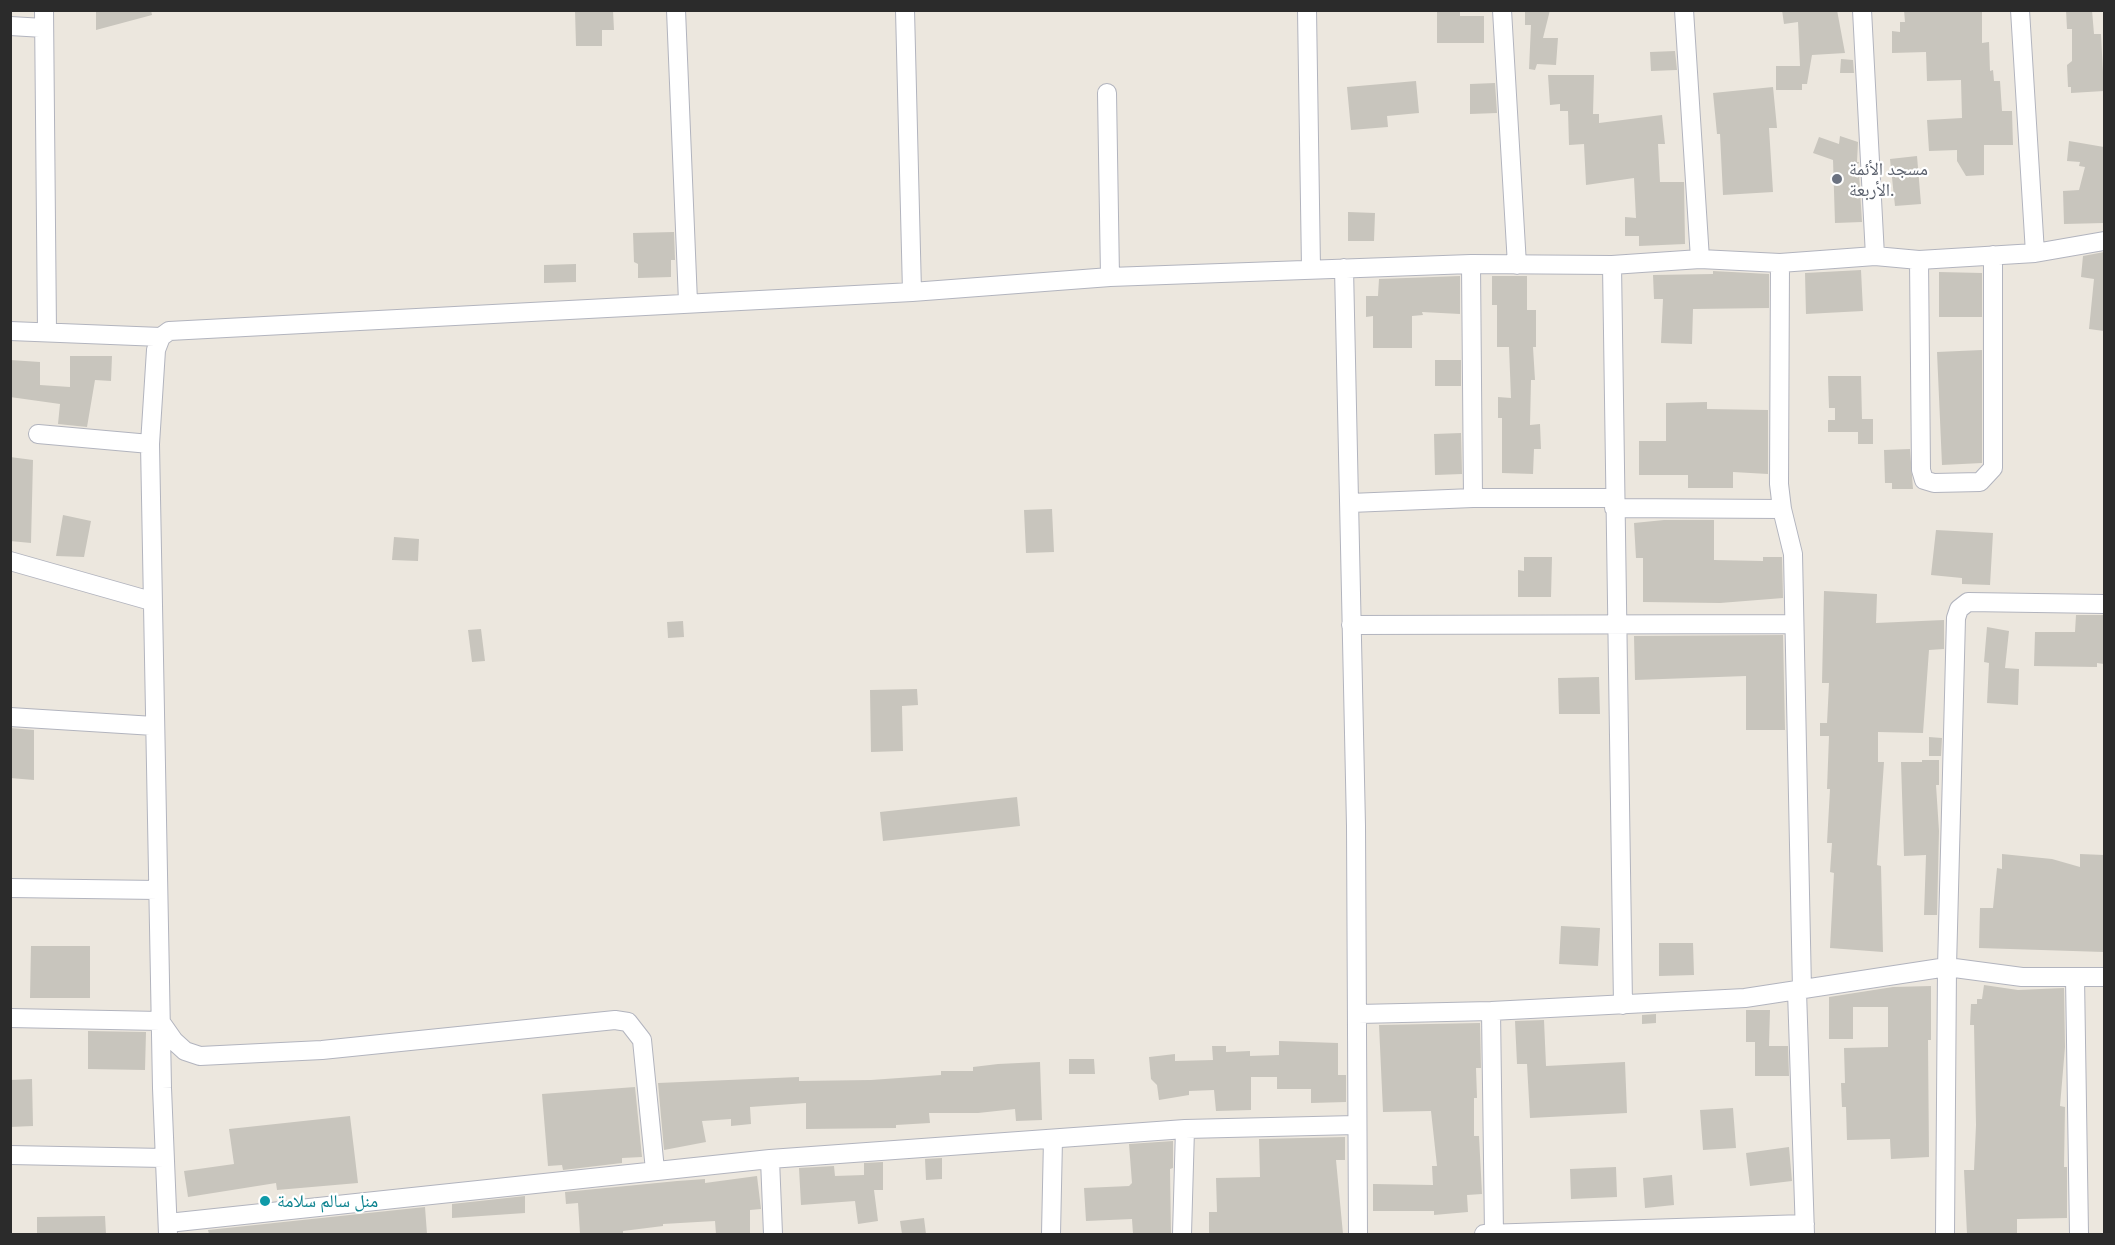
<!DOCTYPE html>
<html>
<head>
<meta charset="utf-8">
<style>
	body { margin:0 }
	#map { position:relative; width:2115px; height:1245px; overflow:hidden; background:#ece7de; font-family:Ubuntu,sans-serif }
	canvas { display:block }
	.frame { position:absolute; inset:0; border:12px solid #2b2b2b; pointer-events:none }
</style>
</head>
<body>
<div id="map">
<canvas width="2115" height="1245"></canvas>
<div class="frame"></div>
</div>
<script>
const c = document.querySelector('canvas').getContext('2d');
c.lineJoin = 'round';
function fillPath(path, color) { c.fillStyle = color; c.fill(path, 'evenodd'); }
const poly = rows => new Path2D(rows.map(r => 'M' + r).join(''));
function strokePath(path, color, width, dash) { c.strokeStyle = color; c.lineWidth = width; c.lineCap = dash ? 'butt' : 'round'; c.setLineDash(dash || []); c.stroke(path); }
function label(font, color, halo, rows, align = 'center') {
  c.font = font + ' Ubuntu,"Noto Naskh Arabic",sans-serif'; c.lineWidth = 4.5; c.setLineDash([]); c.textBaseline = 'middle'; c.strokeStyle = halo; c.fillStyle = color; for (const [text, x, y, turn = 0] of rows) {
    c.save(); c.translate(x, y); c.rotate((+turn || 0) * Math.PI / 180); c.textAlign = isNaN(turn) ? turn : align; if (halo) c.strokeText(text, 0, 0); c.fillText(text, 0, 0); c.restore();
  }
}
fillPath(poly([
	[96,10,151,10,152,15,96,30],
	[575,10,613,10,614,30,602,30,602,46,576,46],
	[1437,10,1460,10,1460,16,1484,16,1484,43,1437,43],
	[1525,10,1550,10,1543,38,1558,38,1556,65,1537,64,1535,70,1529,69,1531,25,1525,25],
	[1782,10,1837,10,1845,53,1812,55,1807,84,1802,84,1802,90,1776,90,1776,66,1800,66,1798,22,1784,24],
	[1904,10,1982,10,1982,43,1989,42,1990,71,1993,70,1994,81,2000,81,2002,111,2012,111,2013,145,1984,145,1984,175,1966,176,1957,161,1957,150,1929,151,1927,120,1962,118,1961,80,1927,81,1926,52,1892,53,1892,31,1900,32,1900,22,1905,22],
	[2066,10,2092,10,2094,34,2101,34,2104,91,2071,93,2071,87,2068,87,2067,65,2072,61,2072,29,2067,29],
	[1675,51,1677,70,1651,71,1650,52],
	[1841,59,1853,60,1854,73,1840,73],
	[1548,75,1594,75,1593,114,1599,114,1599,123,1662,115,1665,144,1658,144,1660,182,1684,182,1685,244,1639,246,1639,236,1625,236,1625,217,1636,218,1634,178,1586,185,1584,144,1569,145,1568,111,1560,111,1560,104,1550,105],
	[1416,81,1419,113,1387,116,1388,127,1351,130,1347,87],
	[1495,83,1497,113,1470,114,1470,84],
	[1773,87,1777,128,1769,128,1773,192,1723,195,1720,134,1717,134,1713,93],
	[1840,136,1858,142,1857,162,1859,162,1855,173,1859,173,1862,222,1835,223,1833,160,1813,153,1819,137,1839,144],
	[2069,141,2104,147,2104,223,2064,224,2063,191,2079,190,2085,167,2079,166,2080,162,2067,161],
	[1917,156,1921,204,1895,206,1890,159],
	[1348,212,1375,213,1374,241,1348,241],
	[674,232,675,260,671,260,671,277,638,278,638,264,634,262,633,233],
	[2104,252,2104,331,2089,329,2094,279,2081,277,2083,256],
	[576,264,576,282,544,283,544,265],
	[1861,270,1863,311,1806,314,1805,273],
	[1713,271,1769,274,1769,308,1693,309,1692,344,1661,343,1663,299,1654,299,1653,275,1713,274],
	[1939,272,1982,273,1982,317,1939,317],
	[1460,276,1460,314,1422,312,1423,315,1412,316,1412,348,1373,348,1373,316,1366,317,1366,296,1378,296,1379,279],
	[1492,276,1527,276,1527,310,1536,310,1536,347,1533,347,1535,380,1531,380,1530,425,1540,424,1541,449,1534,449,1533,474,1502,473,1502,418,1498,418,1498,397,1511,398,1509,347,1497,347,1497,305,1492,305],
	[1982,350,1982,463,1942,465,1937,352],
	[70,356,112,356,111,381,95,380,87,427,58,424,60,404,10,397,10,360,40,362,40,385,70,387],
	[1435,360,1461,360,1461,386,1435,386],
	[1828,376,1861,376,1862,419,1873,419,1873,444,1858,444,1858,432,1828,432,1828,420,1835,420,1835,408,1829,408],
	[1707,402,1707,409,1768,410,1768,474,1733,472,1733,488,1688,488,1688,475,1639,475,1639,441,1666,441,1666,403],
	[1461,433,1462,474,1435,475,1434,434],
	[1910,449,1913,489,1892,489,1892,483,1885,483,1884,450],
	[10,457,33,460,31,543,10,541],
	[1052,509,1054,552,1026,553,1024,510],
	[63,515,91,521,84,557,56,556],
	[1664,520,1714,520,1714,560,1763,561,1763,557,1782,557,1783,598,1720,603,1643,602,1643,558,1636,558,1634,523],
	[1936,530,1993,533,1990,585,1962,584,1962,578,1931,575],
	[394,537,419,539,418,561,392,560],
	[1524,557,1552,557,1551,597,1518,597,1518,570,1524,571],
	[1824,591,1877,594,1876,623,1944,620,1944,649,1929,650,1923,733,1878,732,1878,762,1884,762,1877,865,1881,866,1883,952,1830,948,1834,873,1830,872,1832,843,1827,843,1830,789,1827,789,1829,736,1820,736,1820,723,1827,723,1829,683,1822,683],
	[2076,615,2104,615,2104,664,2097,663,2097,667,2034,666,2035,632,2075,632],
	[683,621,684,637,668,638,667,622],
	[1987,627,2009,631,2005,668,2019,669,2018,705,1987,703,1989,663,1984,662],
	[481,629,485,661,472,662,468,630],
	[1783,635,1785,730,1746,730,1746,676,1635,680,1634,636],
	[1599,677,1600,714,1559,714,1558,678],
	[917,689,918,705,902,706,903,751,871,752,870,690],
	[10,728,34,730,34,780,10,778],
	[1929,737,1942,738,1941,756,1929,756],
	[1922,760,1939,760,1939,785,1936,785,1939,831,1937,915,1924,915,1926,855,1904,856,1901,762,1922,762],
	[1017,797,1020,826,883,841,880,812],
	[2002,854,2052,859,2080,867,2080,854,2104,855,2104,952,1979,948,1980,908,1993,908,1997,868,2002,869],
	[1561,926,1600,928,1598,966,1559,964],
	[1659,943,1693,943,1694,975,1659,976],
	[31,946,90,946,90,998,30,998],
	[1984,985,2018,990,2064,988,2065,1047,2060,1106,2065,1107,2064,1167,2067,1167,2067,1218,2017,1219,2017,1234,1967,1234,1964,1170,1974,1170,1976,1125,1974,1025,1970,1025,1971,1004,1977,1004,1977,999,1982,999],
	[1931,986,1931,1040,1928,1040,1929,1157,1891,1159,1890,1139,1847,1140,1846,1107,1842,1107,1841,1083,1845,1083,1844,1048,1888,1047,1888,1007,1853,1007,1853,1039,1829,1039,1829,997,1893,987],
	[1746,1010,1770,1010,1769,1046,1788,1046,1789,1076,1755,1076,1755,1042,1746,1042],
	[1656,1014,1656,1023,1642,1024,1642,1015],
	[1544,1020,1546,1066,1625,1062,1627,1113,1530,1118,1527,1064,1517,1064,1515,1021],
	[1480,1023,1481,1068,1476,1068,1477,1098,1474,1098,1474,1136,1479,1136,1482,1194,1467,1195,1468,1212,1434,1215,1434,1211,1373,1211,1373,1184,1433,1185,1432,1166,1437,1166,1431,1111,1383,1112,1379,1025],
	[88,1031,146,1032,145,1070,88,1069],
	[1279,1041,1338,1043,1338,1075,1346,1075,1346,1102,1311,1103,1311,1089,1277,1089,1277,1077,1251,1077,1251,1110,1216,1111,1214,1090,1189,1091,1189,1095,1159,1100,1157,1085,1151,1079,1149,1057,1175,1054,1175,1061,1213,1060,1212,1046,1226,1046,1226,1052,1250,1051,1250,1056,1279,1055],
	[1069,1059,1094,1059,1095,1074,1069,1074],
	[1040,1062,1042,1120,1016,1121,1015,1109,978,1113,929,1113,930,1123,896,1125,896,1128,806,1129,806,1103,750,1107,751,1124,731,1126,731,1119,702,1121,706,1142,664,1150,658,1083,799,1077,799,1081,871,1080,941,1075,941,1071,973,1071,973,1067,998,1064],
	[32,1079,33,1126,10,1127,10,1080],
	[635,1087,642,1157,622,1158,622,1163,563,1170,562,1165,548,1166,542,1094],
	[1733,1108,1736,1148,1703,1150,1700,1110],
	[350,1116,358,1183,277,1190,276,1183,188,1197,184,1171,234,1164,229,1129],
	[1345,1137,1345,1160,1336,1160,1343,1234,1209,1234,1209,1212,1217,1212,1216,1178,1260,1177,1259,1139],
	[1173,1141,1173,1168,1170,1169,1171,1234,1133,1234,1132,1219,1086,1221,1084,1188,1129,1186,1132,1183,1129,1144],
	[1789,1147,1792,1181,1750,1186,1746,1153],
	[942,1158,942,1179,926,1180,925,1159],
	[883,1162,883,1190,874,1190,878,1221,858,1224,855,1201,801,1205,799,1168,834,1166,835,1176,864,1175,864,1163],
	[1616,1167,1617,1197,1571,1199,1570,1169],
	[1672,1175,1674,1205,1645,1208,1643,1178],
	[757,1176,761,1209,750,1210,750,1234,716,1234,715,1221,663,1224,663,1226,623,1231,623,1234,580,1234,578,1203,566,1204,565,1192,677,1181,705,1179,705,1183],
	[525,1196,525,1213,452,1218,452,1204],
	[425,1207,427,1234,209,1234,208,1230],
	[105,1216,106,1234,37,1234,37,1217],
	[924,1218,926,1234,902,1234,900,1221]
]), '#c8c5bd');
const minor = poly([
	[44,10,47,332],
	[676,10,688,302],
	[905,10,912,292],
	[1307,10,1311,268],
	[1502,10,1517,265],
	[1684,10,1700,259],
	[1862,10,1875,256],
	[2020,10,2035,253],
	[10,26,44,28],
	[1107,93,1110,277],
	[1919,260,1921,470,1924,480,1934,483,1980,482,1993,468,1993,255],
	[1780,263,1779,484,1782,509,1793,554,1802,990],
	[1471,264,1473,498],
	[1612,265,1623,1005],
	[1344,268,1356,826,1358,1234],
	[10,331,161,337],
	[38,434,150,444],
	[1350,503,1473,498,1614,498],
	[1614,508,1782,509],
	[10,561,151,601],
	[1351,625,1794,624],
	[10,717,154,726],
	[10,888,158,890],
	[2075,977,2079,1234],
	[1797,991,1805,1234],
	[1491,1011,1494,1234],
	[1358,1014,1491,1011,1745,998,1947,967,2022,977,2104,977],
	[10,1018,160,1021,174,1041,185,1051,200,1056,322,1050,615,1020,628,1022,642,1040,655,1170],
	[10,1155,164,1158],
	[770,1159,773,1234],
	[168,1223,770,1159,1185,1129,1356,1125],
	[168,1234,162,1088,150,444,156,350,161,337,169,331,912,292,1110,277,1471,264,1612,265,1700,259,1780,263,1875,256,1919,260,2035,253,2104,241],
	[1051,1234,1053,1139],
	[1182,1234,1185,1129],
	[1484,1234,1805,1224],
	[1945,1234,1947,967,1956,618,1959,609,1968,602,2104,604]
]);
strokePath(minor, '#b2b4be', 20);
strokePath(minor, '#fff', 18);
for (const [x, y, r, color] of [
	[1837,179,6,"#6b7280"],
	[265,1201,6,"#0f9aa8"]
]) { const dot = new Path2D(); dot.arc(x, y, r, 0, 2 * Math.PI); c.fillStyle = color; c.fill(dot); strokePath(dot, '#fff', 2); }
label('18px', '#5b616d', '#fff', [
	["مسجد الأئمة",1849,169],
	["الأربعة.",1849,190]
], 'left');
label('18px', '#0d838f', '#fff', [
	["منل سالم سلامة",277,1201]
], 'left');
</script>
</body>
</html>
